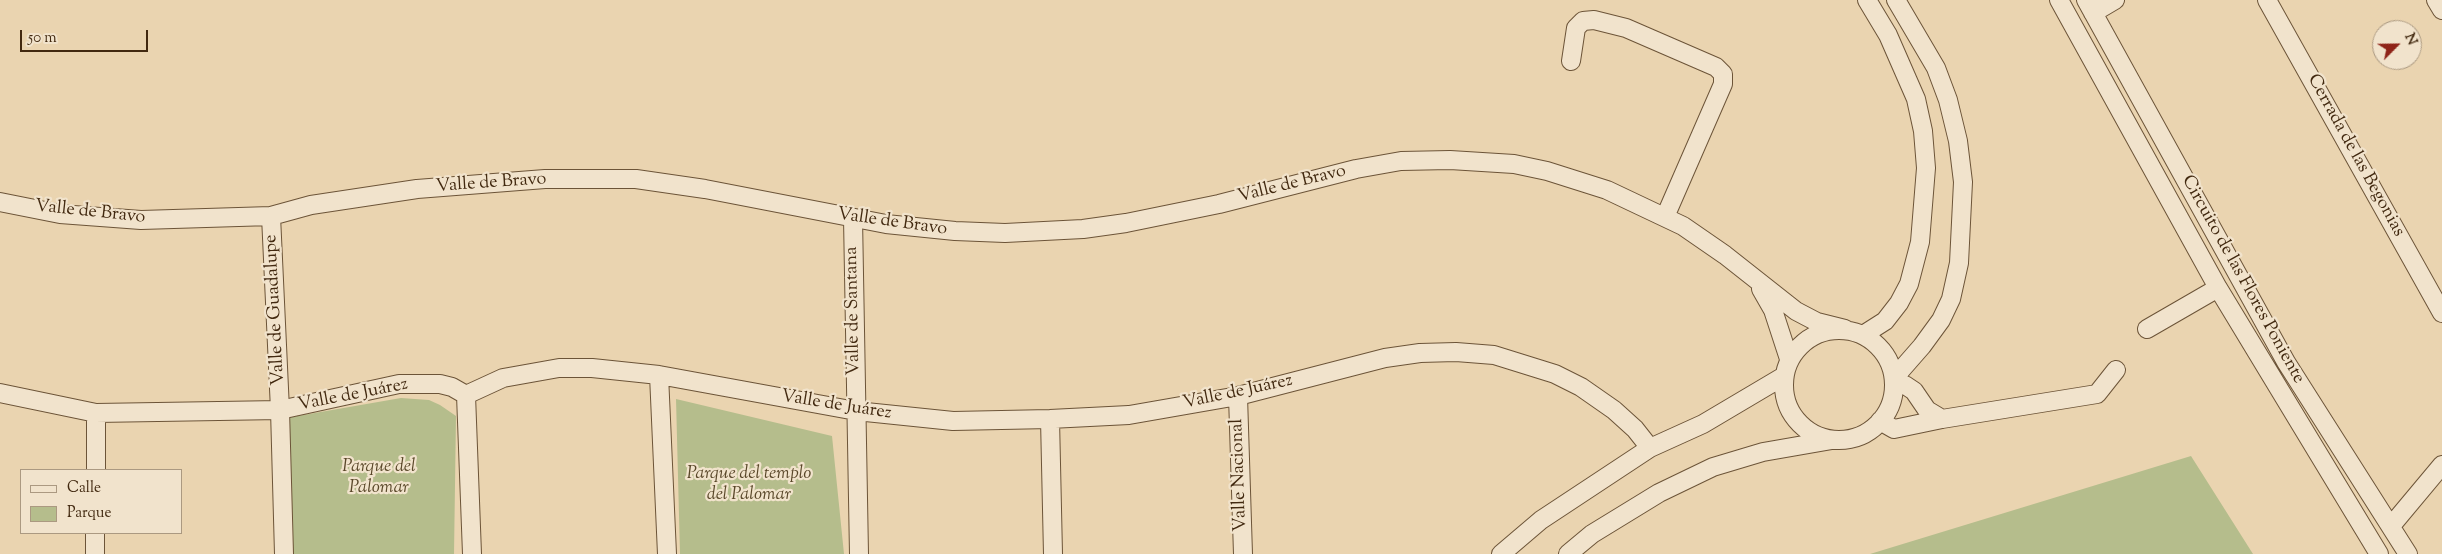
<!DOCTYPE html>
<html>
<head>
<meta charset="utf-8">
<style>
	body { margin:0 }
	#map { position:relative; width:2442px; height:554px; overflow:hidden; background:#ead4b0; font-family:"Sorts Mill Goudy",serif }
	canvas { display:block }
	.legend { position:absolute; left:20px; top:469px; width:162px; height:65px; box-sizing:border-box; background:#f1e3cc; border:1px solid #ab9981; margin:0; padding:6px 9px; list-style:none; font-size:15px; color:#422910 }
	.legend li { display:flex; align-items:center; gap:10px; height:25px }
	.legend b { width:25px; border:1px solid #ab9981 }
	.north { position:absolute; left:2372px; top:20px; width:50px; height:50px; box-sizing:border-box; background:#f1e3cc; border:1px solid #ab9981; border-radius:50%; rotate:67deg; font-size:14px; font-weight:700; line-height:20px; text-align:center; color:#422910 }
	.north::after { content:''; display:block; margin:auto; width:18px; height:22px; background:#8f2418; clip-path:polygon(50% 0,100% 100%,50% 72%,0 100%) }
	.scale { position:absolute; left:20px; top:30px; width:128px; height:22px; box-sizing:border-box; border:2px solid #422910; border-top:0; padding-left:6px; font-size:15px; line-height:18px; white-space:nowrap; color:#422910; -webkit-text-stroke:4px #f1e3cc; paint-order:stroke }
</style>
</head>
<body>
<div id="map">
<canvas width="2442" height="554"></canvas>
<ul class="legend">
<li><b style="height:6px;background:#f1e3cc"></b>Calle</li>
<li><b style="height:14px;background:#b5bd8c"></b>Parque</li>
</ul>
<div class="north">N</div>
<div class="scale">50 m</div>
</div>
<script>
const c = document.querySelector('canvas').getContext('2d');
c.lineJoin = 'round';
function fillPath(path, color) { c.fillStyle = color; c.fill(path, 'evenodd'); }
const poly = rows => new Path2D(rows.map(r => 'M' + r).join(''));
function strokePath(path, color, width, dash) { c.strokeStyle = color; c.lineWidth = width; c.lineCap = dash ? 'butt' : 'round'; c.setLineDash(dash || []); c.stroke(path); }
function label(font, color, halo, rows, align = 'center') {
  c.font = font + ' "Sorts Mill Goudy",serif'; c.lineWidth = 4.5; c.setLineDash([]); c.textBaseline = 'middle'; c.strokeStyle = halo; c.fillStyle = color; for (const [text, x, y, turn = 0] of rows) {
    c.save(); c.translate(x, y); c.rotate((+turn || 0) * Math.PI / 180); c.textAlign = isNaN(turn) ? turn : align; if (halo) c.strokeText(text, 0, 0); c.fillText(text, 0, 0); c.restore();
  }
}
fillPath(poly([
	[401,398,429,400,440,405,456,416,454,554,290,554,286,418],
	[676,399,832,436,844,554,680,554],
	[2191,456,2253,554,1870,554]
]), '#b5bd8c');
const minor = poly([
	[2059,0,2218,288,2379,554],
	[2086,0,2286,362,2408,554],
	[2267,0,2442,313],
	[2436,0,2442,10],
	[2093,13,2115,0],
	[1571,61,1576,28,1583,21,1594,20,1626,28,1716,67,1723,74,1723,84,1665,217],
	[0,202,60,214,141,220,271,216,311,205,417,189,545,179,636,179,705,189,886,224,955,231,1005,233,1083,229,1126,223,1219,204,1356,169,1401,161,1450,160,1514,164,1547,171,1607,190,1683,226,1725,255,1796,311,1817,322,1845,329],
	[271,216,280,410,284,554],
	[853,218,859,554],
	[1761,289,1773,310,1789,359],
	[2147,329,2218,288],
	'1784 385a55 55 0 1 1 110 0a55 55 0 1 1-110 0Z',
	[1863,335,1885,321,1899,303,1909,284,1920,242,1926,168,1923,131,1916,99,1888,35,1867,0],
	[659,375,667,554],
	[1894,378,1922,346,1941,320,1951,299,1959,263,1963,182,1958,141,1948,100,1936,68,1896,0],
	[1894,385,1905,385,1914,391,1927,410,1942,419],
	[0,393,96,413,280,410,399,384,440,384,452,387,466,395,503,378,559,368,592,368,659,375,856,411,953,421,1050,419,1129,415,1238,396,1385,358,1420,353,1456,352,1494,355,1555,374,1581,387,1614,410,1635,429,1650,448],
	[466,395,472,554],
	[1238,396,1243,554],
	[1050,419,1053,554],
	[1880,421,1894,429,1942,419,2097,394,2116,370],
	[96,470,96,413],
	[2391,526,2442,465],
	[95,554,95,533],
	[1501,554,1541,520,1650,448,1703,424,1784,376],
	[1568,554,1592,534,1659,493,1713,467,1763,452,1832,440]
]);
strokePath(minor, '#6c5438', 20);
strokePath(minor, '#f1e3cc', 18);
label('18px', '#422910', '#f1e3cc', [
	["Cerrada de las Begonias",2355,156,61],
	["Valle de Bravo",491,184,-4],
	["Valle de Bravo",1292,185,-14],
	["Valle de Bravo",90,213,6],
	["Valle de Bravo",892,223,8],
	["Circuito de las Flores Poniente",2242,280,61],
	["Valle de Guadalupe",276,310,-93],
	["Valle de Santana",854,311,-91],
	["Valle de Juárez",1238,393,-12],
	["Valle de Juárez",353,396,-11],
	["Valle de Juárez",836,406,9],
	["Valle Nacional",1240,475,-92]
]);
label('italic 18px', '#594729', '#f1e3cc', [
	["Parque del",379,468],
	["Palomar",379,489],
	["Parque del templo",749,475],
	["del Palomar",749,496]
]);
</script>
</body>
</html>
